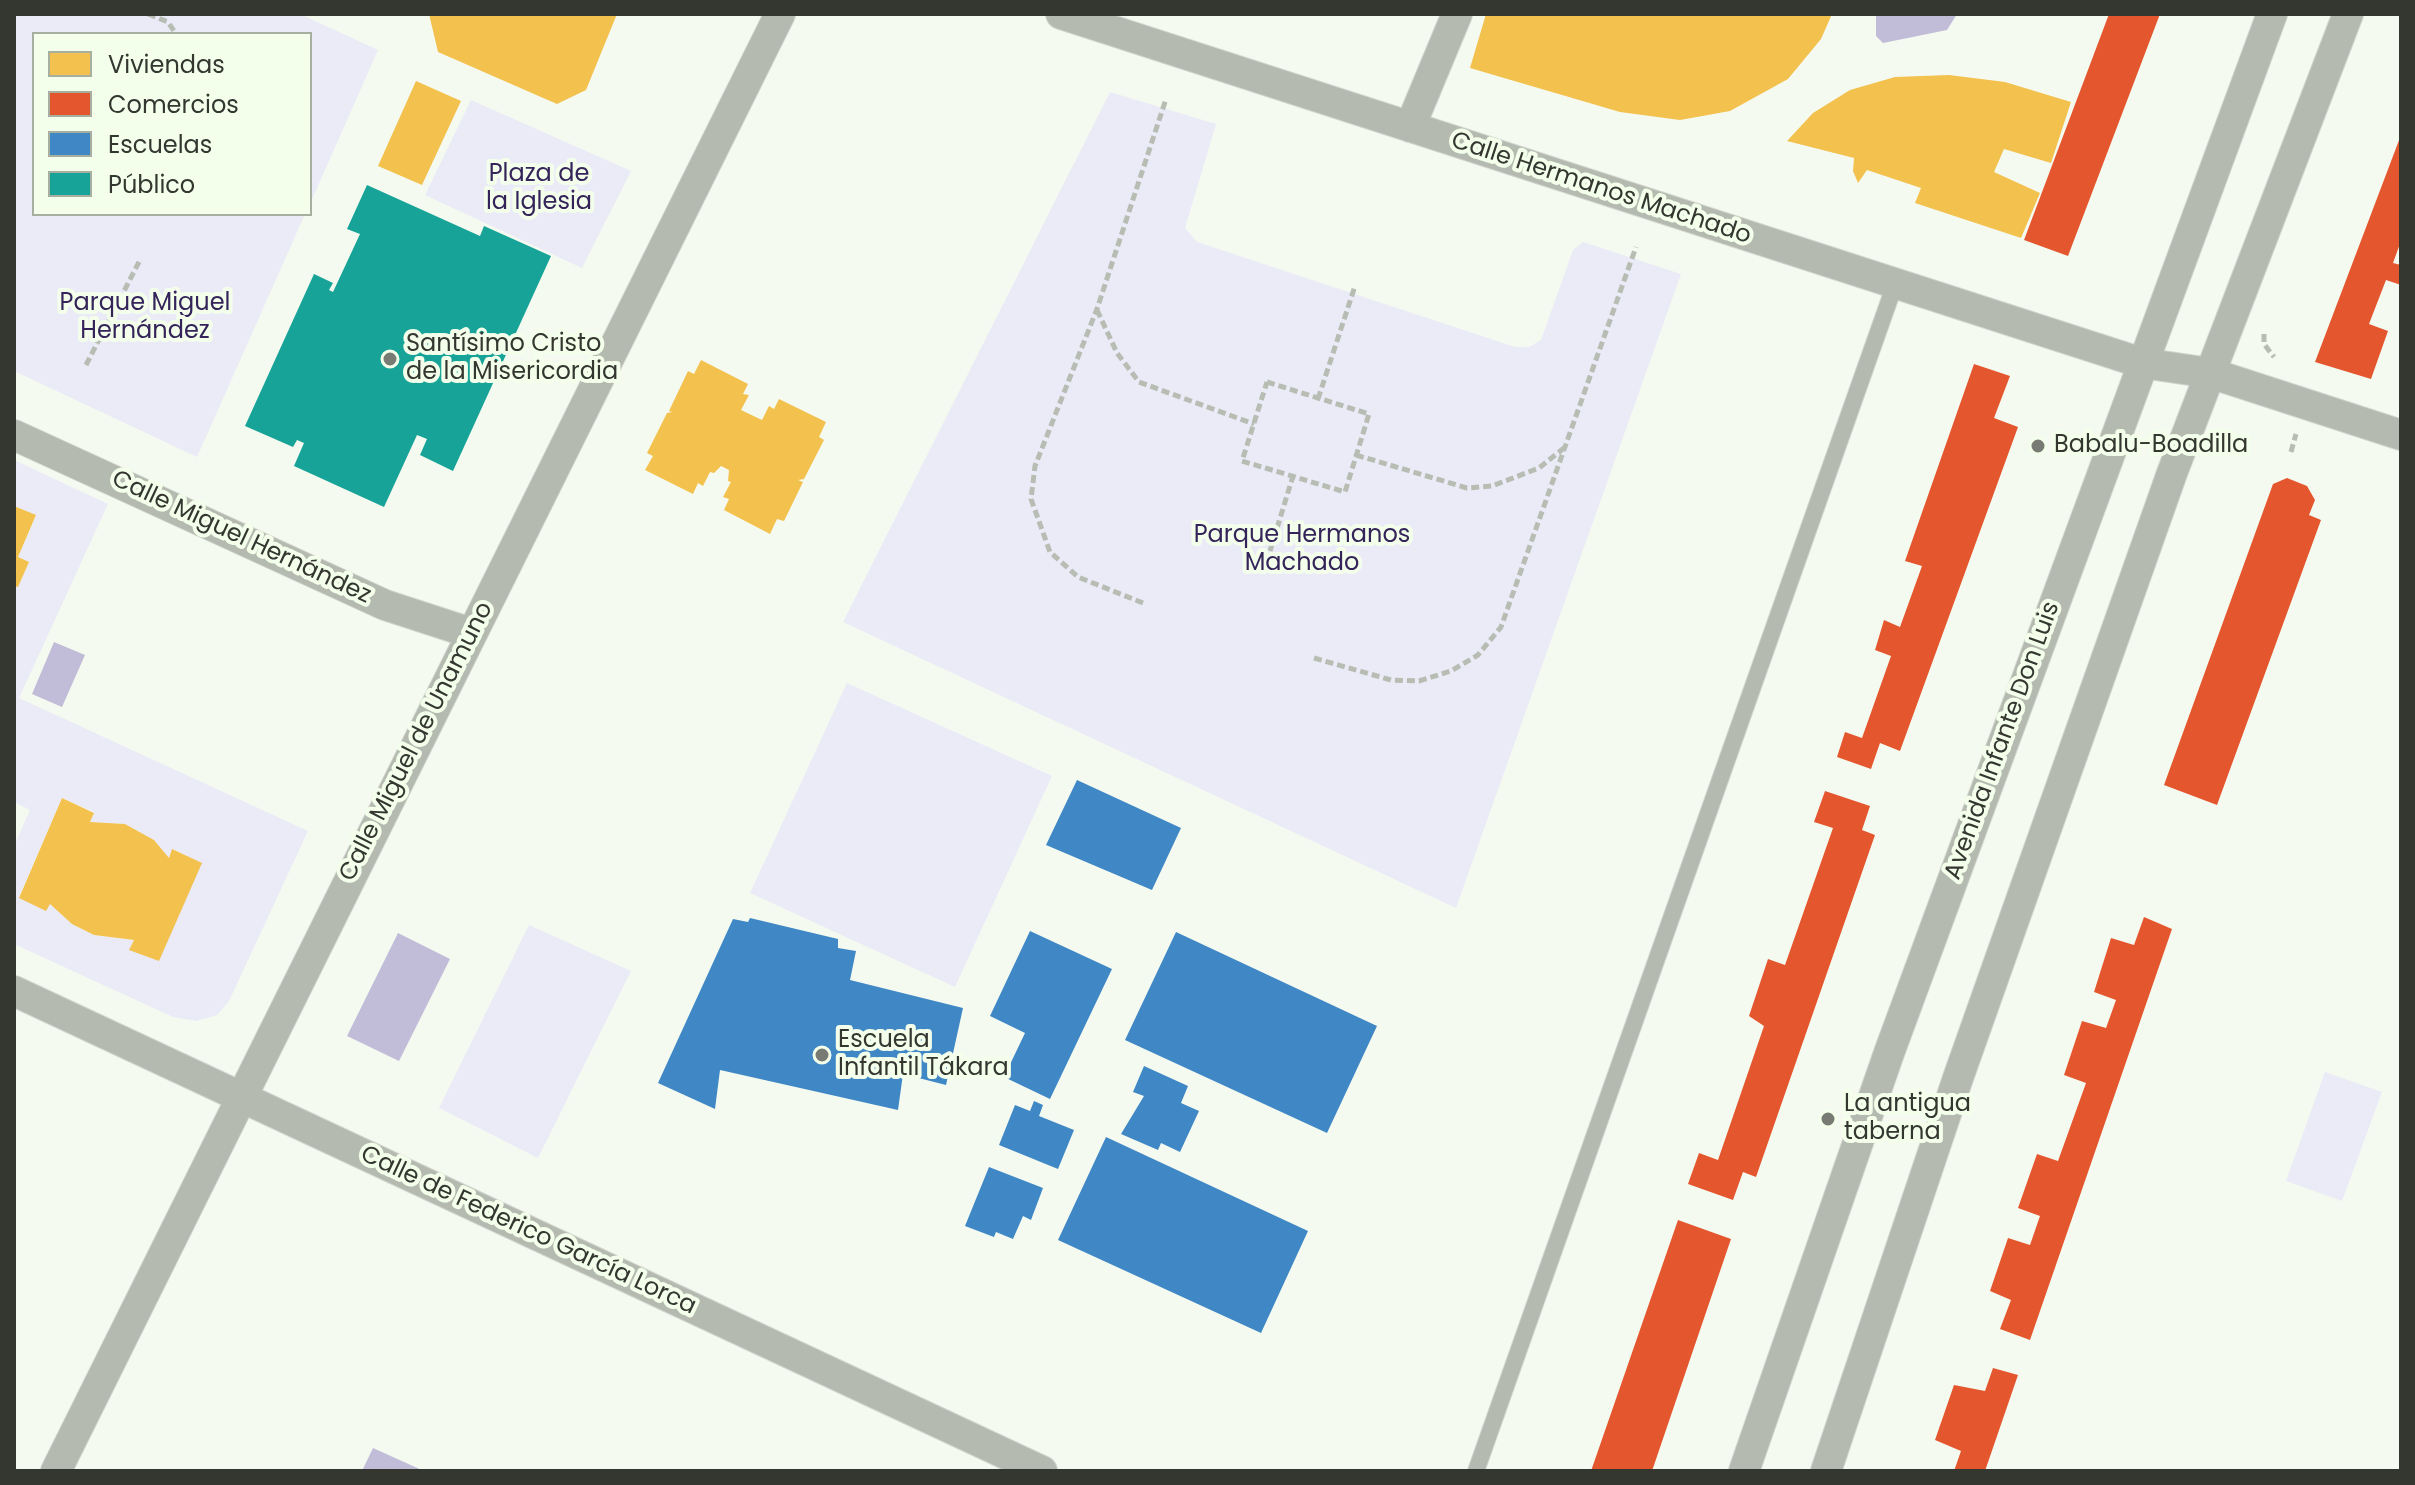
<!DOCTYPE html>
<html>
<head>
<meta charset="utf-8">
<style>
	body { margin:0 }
	#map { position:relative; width:2415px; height:1485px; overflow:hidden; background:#f5faf0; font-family:Poppins,sans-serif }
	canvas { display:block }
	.frame { position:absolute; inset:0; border:16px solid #333730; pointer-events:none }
	.legend { position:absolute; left:32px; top:32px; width:280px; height:184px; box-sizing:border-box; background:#f4ffeb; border:2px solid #a7afa0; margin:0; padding:10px 14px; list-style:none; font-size:24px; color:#333730 }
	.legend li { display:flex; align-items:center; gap:16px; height:40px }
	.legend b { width:40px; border:2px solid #a7afa0 }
</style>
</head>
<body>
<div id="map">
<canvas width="2415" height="1485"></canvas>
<div class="frame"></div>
<ul class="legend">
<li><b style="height:22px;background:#f2c14e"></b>Viviendas</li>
<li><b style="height:22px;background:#e4572e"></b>Comercios</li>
<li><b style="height:22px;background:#3f88c5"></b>Escuelas</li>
<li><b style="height:22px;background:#17a398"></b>Público</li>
</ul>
</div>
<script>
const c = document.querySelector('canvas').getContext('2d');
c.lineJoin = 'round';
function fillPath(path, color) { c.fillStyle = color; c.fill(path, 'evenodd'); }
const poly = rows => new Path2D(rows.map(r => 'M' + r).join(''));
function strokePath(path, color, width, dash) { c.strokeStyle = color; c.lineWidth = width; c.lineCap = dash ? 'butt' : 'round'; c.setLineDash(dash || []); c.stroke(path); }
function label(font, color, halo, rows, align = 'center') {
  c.font = font + ' Poppins,sans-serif'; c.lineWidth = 8; c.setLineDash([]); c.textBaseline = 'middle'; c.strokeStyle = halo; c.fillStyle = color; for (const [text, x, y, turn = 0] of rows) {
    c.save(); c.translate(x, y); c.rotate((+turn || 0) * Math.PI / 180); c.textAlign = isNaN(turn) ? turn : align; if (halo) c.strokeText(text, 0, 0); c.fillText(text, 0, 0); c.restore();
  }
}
fillPath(poly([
	[14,14,300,14,378,50,310,204,310,34,34,34,34,214,305,214,197,457,14,371],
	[1110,92,1216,124,1185,228,1197,242,1515,347,1529,347,1541,340,1573,250,1583,242,1681,274,1456,908,843,622],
	[471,100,631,171,582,268,425,195],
	[14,460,108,504,19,698,308,831,229,1001,217,1015,196,1021,173,1017,14,944,14,846,30,810,14,802,14,586,18,587,29,562,18,557,36,516,14,506],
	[62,798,94,812,90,822,125,824,154,840,169,858,173,849,201,863,134,940,94,935,72,924,50,904,19,897],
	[847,683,1052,776,955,987,750,893],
	[529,925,631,971,538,1158,439,1108],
	[2325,1072,2382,1092,2342,1201,2286,1181]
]), '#ebeaf7');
fillPath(poly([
	[1876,14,1957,14,1947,30,1883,43,1876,36],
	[54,642,85,655,62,707,32,694],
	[398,933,450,959,399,1061,347,1036],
	[373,1448,424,1471,362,1471]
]), '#c1bcd8');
fillPath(poly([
	[429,14,617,14,586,90,557,104,438,52],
	[1486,14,1832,14,1821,39,1788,79,1730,111,1680,120,1620,112,1470,68],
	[1949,75,2005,82,2071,102,2051,163,2004,149,1994,172,2040,193,2021,238,1915,203,1921,188,1867,170,1858,183,1853,171,1854,158,1787,141,1813,113,1850,90,1895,77],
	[416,81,461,101,422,185,378,166],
	[701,360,748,384,743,394,749,395,741,410,762,420,769,406,774,409,779,399,826,422,819,437,824,440,804,479,798,480,803,482,784,521,777,519,770,534,724,510,729,499,723,497,731,482,728,481,729,470,721,466,714,473,710,472,703,486,698,483,693,494,645,470,653,456,647,453,667,413,672,412,669,411,688,371,694,374],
	[14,506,36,515,18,557,29,562,18,587,14,586],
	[62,798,94,813,90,822,125,824,154,840,169,858,172,849,202,863,159,961,129,950,134,940,94,935,72,924,50,904,46,911,19,898]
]), '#f2c14e');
fillPath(poly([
	[2109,14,2160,14,2068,256,2024,240],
	[2401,135,2401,241,2393,263,2401,265,2401,285,2386,280,2369,324,2388,331,2371,379,2315,362],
	[1974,364,2010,376,1994,418,2018,427,1900,751,1880,743,1871,769,1837,757,1845,732,1862,738,1891,656,1875,650,1884,620,1900,627,1922,566,1905,561],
	[2287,478,2307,486,2315,500,2309,515,2321,520,2217,805,2164,785,2273,484],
	[1825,791,1870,806,1862,830,1875,835,1756,1177,1743,1172,1733,1200,1688,1184,1699,1153,1718,1160,1764,1026,1749,1016,1768,959,1785,965,1833,828,1814,822],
	[2144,917,2172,929,2030,1340,2000,1329,2011,1300,1990,1291,2008,1238,2030,1245,2040,1216,2018,1208,2037,1154,2058,1161,2086,1083,2064,1075,2082,1021,2106,1028,2116,1000,2094,992,2111,938,2134,945],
	[1678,1220,1731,1239,1652,1471,1591,1471],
	[1993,1368,2018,1375,1985,1471,1954,1471,1961,1451,1935,1440,1954,1385,1985,1391]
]), '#e4572e');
fillPath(poly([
	[1077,780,1181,828,1152,890,1046,845],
	[750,918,838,939,838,948,856,951,850,980,963,1008,946,1085,903,1074,898,1110,720,1070,715,1109,658,1083,733,919,748,922],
	[1030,931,1112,969,1050,1099,1004,1077,1025,1033,990,1016],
	[1176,932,1377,1026,1327,1133,1125,1040],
	[1144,1066,1188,1086,1181,1103,1199,1111,1180,1152,1161,1143,1158,1150,1121,1134,1144,1096,1133,1092],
	[1034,1101,1043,1105,1039,1116,1074,1130,1058,1169,999,1145,1015,1105,1030,1111],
	[1106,1137,1308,1231,1261,1333,1058,1240],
	[989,1167,1043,1188,1031,1220,1023,1216,1013,1239,996,1232,994,1237,965,1226]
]), '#3f88c5');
fillPath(poly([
	[367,185,480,236,484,226,551,256,453,471,420,455,427,439,417,435,384,507,294,466,304,443,297,440,293,447,245,426,314,274,333,283,329,290,333,292,360,234,347,229]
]), '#17a398');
const service = poly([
	[1476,1471,1895,284]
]);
const minor = poly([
	[1061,14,2142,363,2210,373,2401,435],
	[1410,127,1457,14],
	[14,435,385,605,471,633],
	[14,991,1042,1471],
	[56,1471,780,14],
	[1744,1471,1889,1053,2272,14],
	[1826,1471,1958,1078,2172,473,2348,14]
]);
strokePath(service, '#d2d6ce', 18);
strokePath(minor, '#d2d6ce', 32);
strokePath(poly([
	[148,14,168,22,176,34],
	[1097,310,1117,353,1139,382,1254,424],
	[2264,334,2264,344,2274,357],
	[86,365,140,260],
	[1267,382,1369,414,1345,492,1242,461,1267,382],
	[1318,399,1355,286],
	[2291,452,2296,434],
	[1356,455,1467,488,1492,486,1539,468,1564,448],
	[1270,551,1293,476],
	[1143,603,1078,577,1050,552,1031,499,1035,466,1097,309,1166,99],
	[1314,658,1391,680,1419,681,1451,671,1478,655,1501,627,1636,247]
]), '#b8bdb4', 5, [8, 4]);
strokePath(service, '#b4baaf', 16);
strokePath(minor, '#b4baaf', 30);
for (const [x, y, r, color] of [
	[390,359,8,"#777b73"],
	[2038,446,8,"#777b73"],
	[822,1055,8,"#777b73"],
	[1828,1119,8,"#777b73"]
]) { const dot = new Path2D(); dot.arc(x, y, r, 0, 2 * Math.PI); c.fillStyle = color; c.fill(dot); strokePath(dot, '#f4ffeb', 3); }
label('24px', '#34245a', '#f4ffeb', [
	["Plaza de",539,175],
	["la Iglesia",539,203],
	["Parque Miguel",145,304],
	["Hernández",145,332],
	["Parque Hermanos",1302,536],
	["Machado",1302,564]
]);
label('24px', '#333730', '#f4ffeb', [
	["Calle Hermanos Machado",1601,189,18],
	["Calle Miguel Hernández",241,538,25],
	["Avenida Infante Don Luis",2003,741,-70],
	["Calle Miguel de Unamuno",417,742,-63],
	["Calle de Federico García Lorca",528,1231,25]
]);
label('24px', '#333730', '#f4ffeb', [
	["Santísimo Cristo",406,345],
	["de la Misericordia",406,373],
	["Babalu-Boadilla",2054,446],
	["Escuela",838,1041],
	["Infantil Tákara",838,1069],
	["La antigua",1844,1105],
	["taberna",1844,1133]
], 'left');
</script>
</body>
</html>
